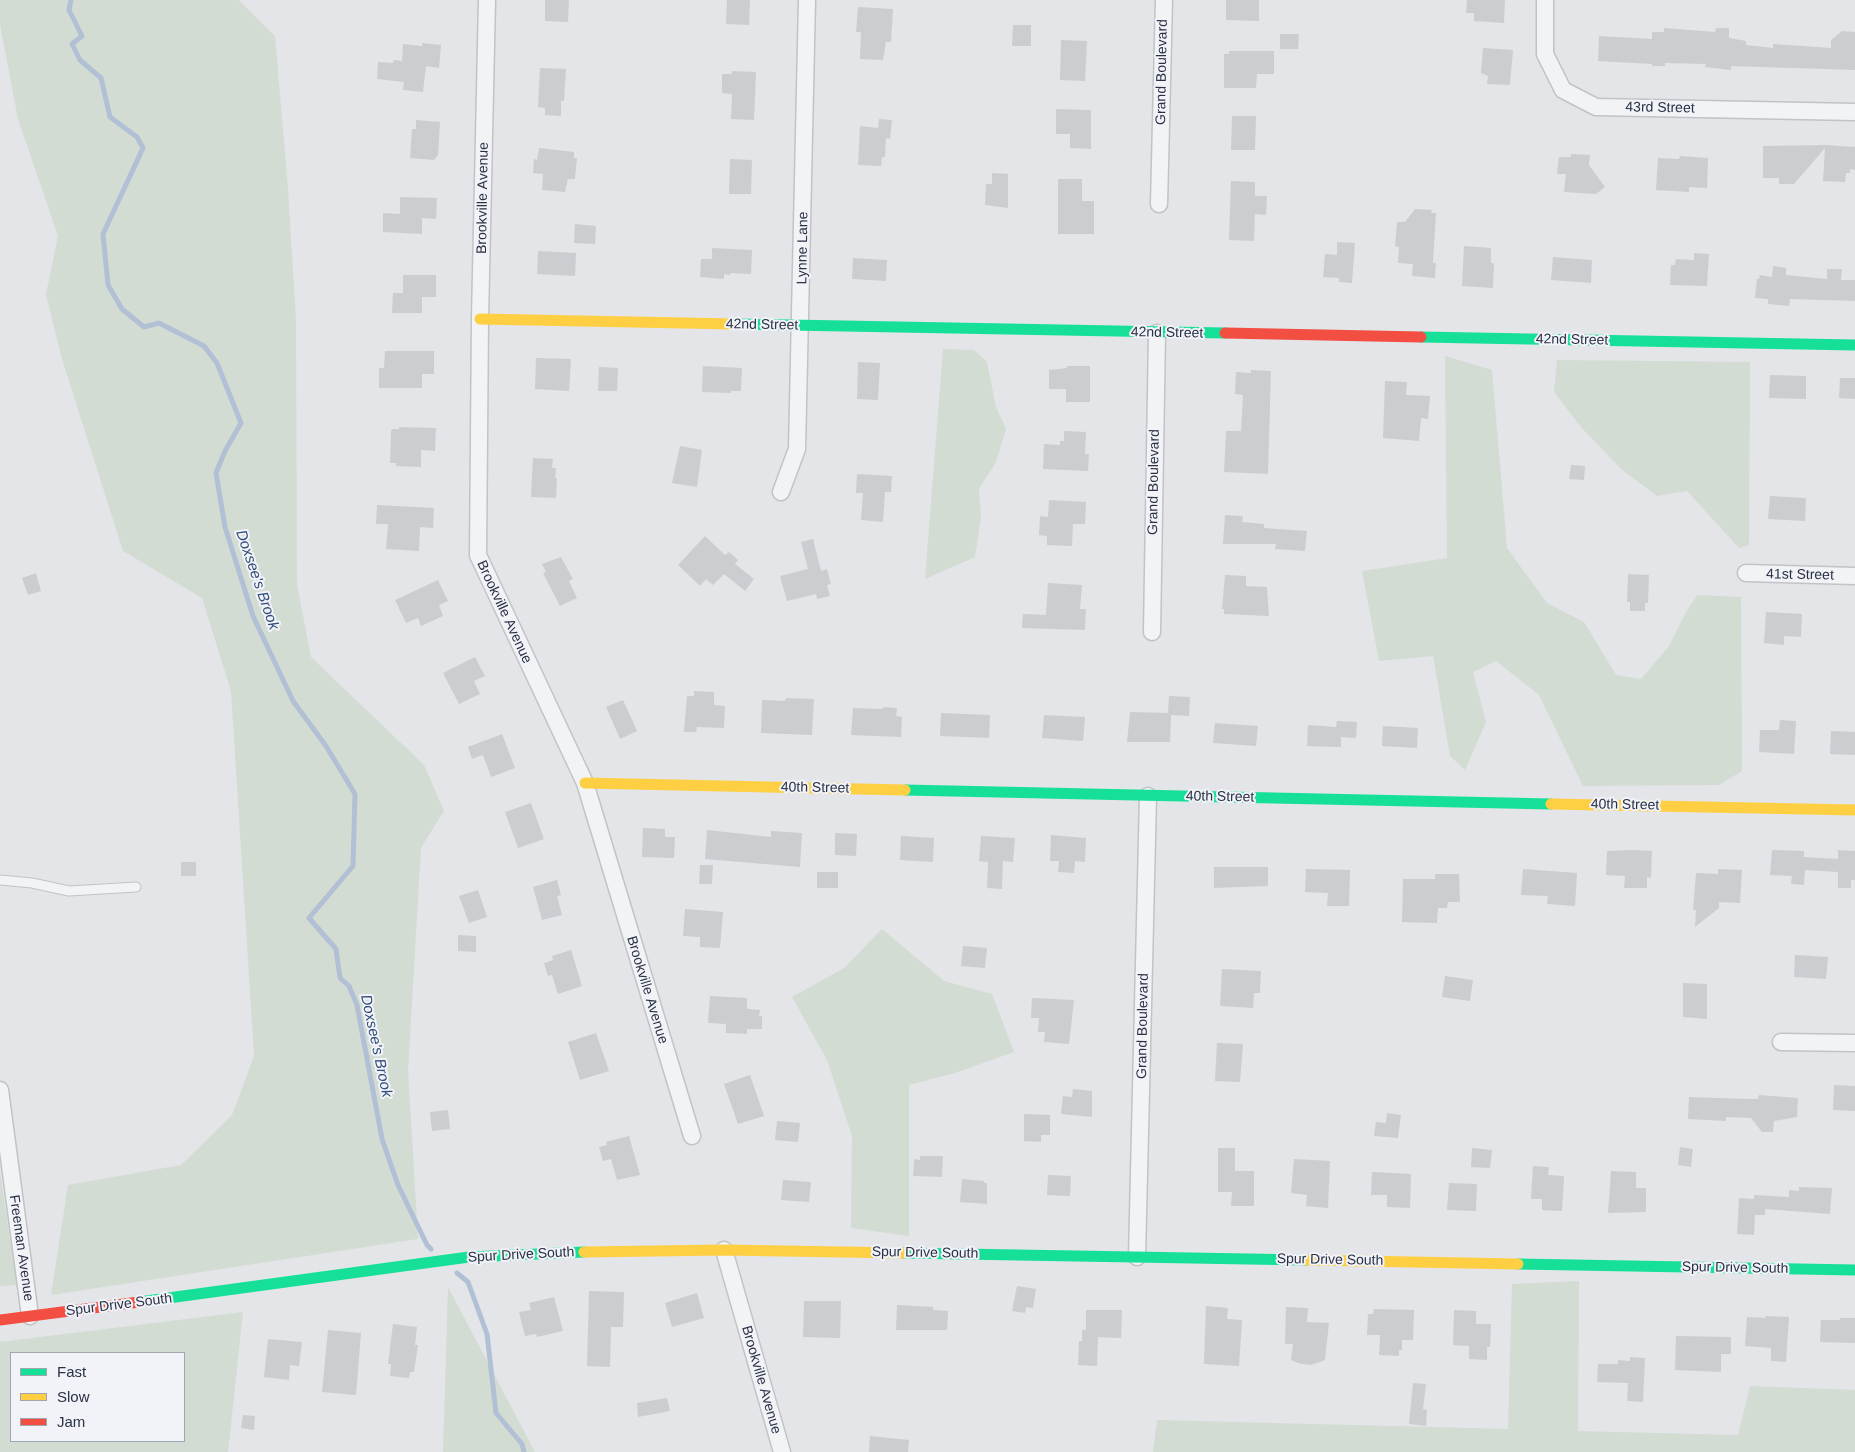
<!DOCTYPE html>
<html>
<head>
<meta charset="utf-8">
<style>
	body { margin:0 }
	#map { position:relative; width:1855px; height:1452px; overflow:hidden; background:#e3e5e8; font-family:Helvetica,sans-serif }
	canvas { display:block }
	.legend { position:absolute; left:10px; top:1352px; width:175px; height:90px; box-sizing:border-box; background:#f1f3f8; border:1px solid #a1a5b0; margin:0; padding:6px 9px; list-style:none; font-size:15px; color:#293143 }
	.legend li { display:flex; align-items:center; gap:10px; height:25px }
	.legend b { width:25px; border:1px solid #a1a5b0 }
</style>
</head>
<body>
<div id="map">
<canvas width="1855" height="1452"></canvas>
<ul class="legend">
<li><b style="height:6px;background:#16e098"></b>Fast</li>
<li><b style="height:6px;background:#ffcf43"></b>Slow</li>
<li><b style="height:6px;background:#f24e42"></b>Jam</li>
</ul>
</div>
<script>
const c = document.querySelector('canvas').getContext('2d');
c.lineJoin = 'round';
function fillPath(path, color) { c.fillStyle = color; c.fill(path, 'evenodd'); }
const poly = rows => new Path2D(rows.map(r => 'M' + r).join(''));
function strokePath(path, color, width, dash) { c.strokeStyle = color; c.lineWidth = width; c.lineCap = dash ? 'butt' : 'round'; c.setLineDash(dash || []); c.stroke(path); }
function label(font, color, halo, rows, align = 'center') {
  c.font = font + ' Helvetica,sans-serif'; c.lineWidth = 4; c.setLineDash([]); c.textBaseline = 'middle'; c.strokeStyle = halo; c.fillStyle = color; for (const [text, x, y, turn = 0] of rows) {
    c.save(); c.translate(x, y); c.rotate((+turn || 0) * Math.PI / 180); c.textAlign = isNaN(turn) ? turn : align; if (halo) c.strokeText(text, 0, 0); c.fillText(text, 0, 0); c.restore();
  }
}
fillPath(poly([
	[0,0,239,0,275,36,288,189,296,320,297,584,311,657,424,765,444,811,421,848,408,1070,418,1239,51,1295,68,1185,181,1165,232,1115,254,1056,231,691,202,598,123,551,62,359,46,294,58,236,18,119,0,24],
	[943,349,974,350,987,362,996,407,1006,429,996,462,979,489,981,517,975,557,925,579],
	[1445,356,1492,370,1507,548,1547,603,1584,622,1616,675,1641,679,1669,646,1685,614,1697,595,1741,597,1742,771,1719,785,1583,786,1539,695,1496,661,1473,672,1486,722,1465,770,1450,756,1433,656,1379,661,1362,571,1447,558],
	[1557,360,1750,362,1749,545,1739,548,1687,491,1657,496,1621,469,1580,426,1554,392],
	[882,929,944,981,992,994,1014,1052,955,1073,909,1085,909,1236,851,1228,852,1136,827,1060,792,997,844,968],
	[0,1172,17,1285,0,1286],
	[1579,1281,1578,1431,1738,1435,1750,1386,1855,1390,1855,1452,1153,1452,1157,1420,1508,1429,1512,1284],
	[448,1287,535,1452,443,1452],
	[243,1312,228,1452,0,1452,0,1342],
	[11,1353,184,1353,184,1441,11,1441]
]), '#d3dcd3');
strokePath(poly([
	[71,0,69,10,82,36,72,44,80,60,101,78,110,117,137,137,143,148,103,234,108,285,122,309,144,327,159,323,204,346,217,363,241,423,225,451,216,473,225,527,253,616,293,701,326,746,355,794,353,866,309,918,336,949,340,978,349,986,357,1005,382,1139,398,1185,427,1245,431,1249],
	[457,1273,468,1282,487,1334,496,1413,522,1444,524,1452]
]), '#b1c0d4', 5);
fillPath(poly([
	[545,0,569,0,568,22,545,21],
	[727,0,750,0,749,25,726,24],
	[1226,0,1259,0,1259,21,1226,20],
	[1467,0,1505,0,1504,23,1474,21,1474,13,1466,13],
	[858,7,893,9,891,42,886,42,883,60,860,59,861,32,856,32],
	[1013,25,1031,25,1031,46,1012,46],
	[1664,28,1715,32,1716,28,1729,28,1729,38,1746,41,1746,45,1773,48,1773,44,1831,48,1831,40,1842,31,1855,32,1855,70,1731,66,1731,70,1705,67,1706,64,1665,63,1665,66,1652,66,1652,64,1598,61,1599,36,1652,39,1652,32,1664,32],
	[1280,34,1299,34,1298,49,1280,49],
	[1061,40,1087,41,1085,81,1060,80],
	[422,43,441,45,439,68,426,66,423,92,403,90,404,82,377,79,378,62,393,63,394,60,402,61,403,44,422,46],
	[1483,48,1513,50,1510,85,1487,84,1488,76,1481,73],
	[1229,51,1274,51,1274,74,1257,74,1256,88,1224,88,1224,54,1229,54],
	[540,68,566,69,564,101,561,101,561,116,545,115,545,108,538,107],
	[732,71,756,72,754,120,731,119,732,94,722,93,722,74,732,74],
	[1056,109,1091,110,1091,149,1070,148,1070,134,1056,134],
	[1232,116,1256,116,1255,150,1231,150],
	[879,119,892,120,890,139,886,138,885,157,882,157,881,166,858,165,860,126,878,128],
	[416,120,440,122,438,155,434,160,410,158,412,129,416,129],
	[1825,145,1855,147,1855,170,1850,169,1850,173,1846,173,1845,182,1823,181,1825,148,1794,184,1779,184,1779,178,1763,178,1763,146],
	[539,148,574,152,574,158,577,158,575,179,568,179,565,192,542,190,543,174,533,173,534,159,537,160],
	[1571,154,1590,155,1589,165,1605,187,1596,194,1564,192,1566,174,1557,174,1559,157,1571,157],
	[1680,156,1708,158,1707,188,1689,187,1689,192,1656,190,1658,158,1679,159],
	[730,159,752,160,751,194,729,194],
	[992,173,1008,174,1008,208,985,205,986,184,992,184],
	[1058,179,1082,179,1082,201,1094,201,1094,234,1058,234],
	[1231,181,1255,182,1255,196,1267,196,1266,215,1255,214,1254,241,1229,240],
	[400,197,437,198,436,219,422,218,422,234,383,232,383,213,400,214],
	[1415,209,1432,210,1431,213,1436,213,1433,263,1436,263,1435,278,1412,276,1413,264,1398,263,1399,247,1395,246,1397,222,1405,222],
	[575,224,596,226,595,244,574,243],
	[1337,242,1355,243,1352,283,1339,282,1339,278,1323,277,1325,254,1337,255],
	[1464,246,1491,248,1491,263,1494,263,1493,288,1462,286],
	[712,248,752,250,751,274,730,273,730,275,724,274,724,279,700,277,701,259,712,259],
	[538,251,576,253,575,276,537,274],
	[1694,253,1709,254,1707,286,1670,285,1671,265,1675,265,1676,259,1694,260],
	[1553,257,1592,260,1591,283,1551,280],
	[853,258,887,260,886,281,852,279],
	[1773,266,1786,268,1786,275,1827,279,1827,269,1842,269,1841,280,1855,280,1855,301,1790,299,1789,306,1768,304,1768,299,1755,298,1757,279,1759,279,1760,275,1772,277],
	[403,275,436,275,436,297,422,297,422,313,392,313,393,293,403,293],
	[385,351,434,351,434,374,422,374,422,388,379,388,379,368,384,368],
	[536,358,571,359,569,391,535,389],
	[858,362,880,363,878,400,857,399],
	[703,366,742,368,741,391,731,391,731,393,702,392],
	[1067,366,1090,366,1090,402,1066,402,1066,389,1049,389,1049,370,1067,368],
	[599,367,618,368,617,391,598,391],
	[1251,370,1271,371,1268,474,1224,472,1226,431,1241,431,1243,395,1235,394,1236,372,1251,373],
	[1770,375,1806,376,1806,399,1769,398],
	[1840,378,1855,378,1855,399,1839,398],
	[1385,381,1407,382,1406,395,1430,396,1428,419,1421,418,1419,441,1383,438],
	[399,427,436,428,435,451,421,450,421,467,396,466,396,463,390,463,391,432,392,429,399,429],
	[1064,431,1086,432,1085,454,1089,454,1088,471,1043,469,1044,444,1060,445,1060,441,1064,441],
	[680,446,702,450,697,487,672,483],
	[533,458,553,459,552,468,556,468,555,478,557,478,556,498,531,497],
	[1571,465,1585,466,1584,480,1569,479],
	[857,474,892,476,891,492,885,492,883,522,861,520,863,493,856,493],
	[1770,496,1806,498,1805,521,1768,519],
	[1049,500,1086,502,1085,524,1073,524,1072,546,1047,545,1047,536,1039,535,1040,516,1048,517],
	[377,505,434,508,433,528,420,527,419,551,386,549,388,524,376,524],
	[1225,515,1243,516,1242,522,1264,524,1264,528,1307,531,1305,551,1275,549,1276,544,1223,544],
	[705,536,725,555,729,552,738,560,735,564,754,579,745,591,724,574,713,585,706,579,700,586,678,565],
	[813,539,821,571,827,569,831,584,827,585,830,596,817,599,816,594,787,601,780,576,808,569,801,542],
	[561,557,573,579,569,581,577,598,560,606,543,573,546,572,542,564],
	[36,573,41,591,28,595,22,578],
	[1628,574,1649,575,1648,603,1645,603,1645,611,1630,611,1630,602,1627,602],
	[1225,575,1246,576,1246,586,1267,587,1269,616,1224,614,1224,609,1222,609],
	[438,580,448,601,439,605,443,616,421,626,418,618,406,623,395,600],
	[1048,583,1082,585,1080,609,1086,609,1085,630,1022,628,1023,614,1046,615],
	[1766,612,1802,614,1801,637,1784,636,1784,645,1764,643],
	[475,657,485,676,474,681,480,694,459,704,443,673],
	[694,691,714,692,714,705,725,706,724,728,697,727,696,732,684,732,687,696,694,696],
	[1169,696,1190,697,1189,716,1171,715,1170,742,1127,742,1130,712,1168,713],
	[786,698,814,699,812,735,761,733,762,700,785,701],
	[623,700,637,731,620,739,606,707],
	[883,707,897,708,896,716,902,717,901,737,851,735,853,708,883,709],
	[941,713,990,715,989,738,940,736],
	[1044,715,1085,717,1083,741,1042,738],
	[1780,720,1796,721,1794,754,1759,752,1760,730,1779,730],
	[1337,721,1357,722,1356,738,1341,737,1341,747,1338,747,1307,746,1308,725,1336,727],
	[1215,723,1258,726,1256,746,1213,743],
	[1383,726,1418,728,1417,748,1382,746],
	[1831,731,1855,732,1855,755,1830,754],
	[502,734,515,768,491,777,483,755,472,759,468,747],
	[531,803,544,839,518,848,505,812],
	[643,828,665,829,665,837,675,837,674,858,642,857],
	[707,830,771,837,771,831,802,833,800,867,705,859],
	[835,833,857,834,856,856,835,855],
	[1051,835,1086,838,1085,862,1075,861,1074,873,1058,872,1059,861,1050,861],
	[901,836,934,838,933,862,900,860],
	[981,836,1015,838,1013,862,1003,861,1002,889,987,888,988,862,979,861],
	[1634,850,1652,851,1651,878,1647,877,1647,888,1624,888,1625,876,1606,875,1607,851],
	[1772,850,1804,851,1804,857,1838,859,1838,850,1855,851,1855,880,1851,880,1851,888,1838,888,1838,872,1805,870,1804,885,1791,884,1792,876,1770,875],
	[181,862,196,862,196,876,181,876],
	[700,865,713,865,712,884,699,884],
	[1214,867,1268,867,1268,886,1214,888],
	[1306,869,1350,870,1349,906,1327,906,1328,893,1305,892],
	[1523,869,1577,873,1575,906,1547,904,1548,896,1521,895],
	[1718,869,1742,870,1740,903,1719,902,1719,908,1695,927,1696,910,1693,910,1696,873,1718,874],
	[817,872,838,872,838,888,817,888],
	[1435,874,1459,874,1460,902,1448,902,1447,908,1438,908,1437,923,1402,922,1403,879,1435,879],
	[557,880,561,895,557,896,562,915,542,920,533,887],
	[478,890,487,917,469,923,459,896],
	[685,909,723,912,720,948,700,947,700,937,683,936],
	[458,935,476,936,476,952,458,951],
	[963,946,987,948,985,968,961,966],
	[571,950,582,986,558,994,552,975,548,976,544,963,553,960,552,956],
	[1795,955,1828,957,1826,979,1794,977],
	[1222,969,1261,971,1260,993,1254,993,1253,1008,1220,1006],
	[1445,976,1473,980,1470,1001,1442,997],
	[1683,983,1707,984,1707,1019,1683,1017],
	[710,996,747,998,747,1009,760,1010,759,1016,762,1016,762,1029,747,1029,747,1034,726,1033,726,1024,708,1023],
	[1032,998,1074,1000,1069,1044,1044,1042,1045,1032,1038,1032,1039,1018,1031,1018],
	[596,1033,609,1071,580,1080,568,1042],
	[1217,1043,1243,1044,1240,1082,1215,1081],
	[750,1075,764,1116,738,1124,724,1084],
	[1834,1085,1855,1086,1855,1111,1833,1110],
	[1073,1089,1092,1091,1092,1117,1061,1114,1063,1096,1072,1097],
	[1759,1095,1798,1098,1797,1117,1774,1121,1773,1132,1762,1132,1751,1118,1726,1117,1726,1121,1688,1119,1689,1097,1748,1099,1758,1099],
	[448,1110,450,1129,432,1131,430,1112],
	[1387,1113,1401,1115,1398,1138,1374,1136,1376,1122,1386,1123],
	[1024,1114,1050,1115,1050,1135,1041,1135,1041,1142,1024,1141],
	[777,1121,800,1123,798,1142,775,1140],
	[629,1136,640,1175,617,1180,611,1159,603,1161,599,1147,607,1145,606,1142],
	[1680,1147,1693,1149,1691,1167,1678,1165],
	[1218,1148,1235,1148,1235,1171,1254,1171,1254,1206,1231,1206,1232,1192,1218,1192],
	[1472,1148,1492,1150,1490,1168,1471,1167],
	[920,1156,943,1156,942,1177,913,1176,914,1159,920,1160],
	[1294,1159,1330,1161,1328,1208,1306,1206,1307,1195,1291,1193],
	[1533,1166,1549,1167,1548,1175,1564,1176,1562,1211,1542,1210,1542,1199,1531,1199],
	[1611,1171,1636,1172,1636,1188,1646,1188,1646,1212,1608,1213],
	[1372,1172,1411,1174,1410,1208,1387,1207,1387,1195,1371,1195],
	[1048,1175,1071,1176,1070,1196,1047,1195],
	[962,1179,984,1181,984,1183,987,1183,987,1204,960,1202],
	[783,1180,811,1182,809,1202,781,1200],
	[1449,1183,1477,1184,1476,1211,1447,1210],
	[1799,1187,1832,1188,1830,1214,1765,1209,1765,1215,1755,1215,1754,1235,1737,1234,1739,1198,1754,1199,1754,1195,1789,1197,1789,1190,1799,1191],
	[1017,1286,1036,1289,1033,1308,1026,1307,1025,1313,1012,1311],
	[589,1291,624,1292,623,1327,611,1327,610,1367,587,1366],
	[697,1293,704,1318,672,1327,665,1303],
	[554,1297,563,1331,537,1337,536,1334,525,1336,519,1312,531,1310,529,1303],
	[804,1301,841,1301,840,1338,803,1337],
	[897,1305,933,1307,933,1310,948,1311,947,1330,896,1330],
	[1206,1306,1228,1308,1227,1319,1242,1320,1239,1366,1204,1364],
	[1286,1307,1308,1308,1307,1322,1329,1323,1325,1360,1311,1365,1301,1364,1291,1360,1293,1344,1285,1344],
	[1374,1309,1414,1310,1413,1340,1402,1340,1402,1350,1399,1350,1399,1356,1379,1355,1380,1335,1367,1335,1368,1314,1373,1314],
	[1086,1310,1122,1310,1121,1338,1098,1337,1097,1366,1078,1365,1079,1341,1082,1341,1082,1330,1086,1330],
	[1454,1310,1476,1311,1476,1324,1491,1324,1490,1347,1487,1347,1487,1360,1469,1359,1469,1346,1453,1345],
	[1766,1316,1789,1317,1786,1362,1771,1361,1771,1348,1745,1346,1747,1317,1765,1318],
	[1840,1318,1855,1318,1855,1343,1820,1342,1821,1320,1840,1320],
	[393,1324,417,1327,415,1345,418,1345,414,1372,410,1372,409,1378,390,1376,391,1364,388,1364],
	[328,1330,361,1333,356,1395,322,1392],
	[1676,1336,1731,1337,1731,1354,1721,1354,1721,1372,1675,1370],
	[268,1339,302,1342,299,1366,290,1365,289,1380,264,1377],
	[1630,1357,1645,1358,1643,1402,1627,1401,1628,1383,1597,1382,1598,1364,1618,1364,1618,1360,1630,1361],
	[1413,1383,1426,1384,1423,1409,1427,1410,1426,1426,1409,1424],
	[667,1398,670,1411,638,1417,637,1403],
	[243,1415,255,1416,254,1430,241,1428],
	[870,1436,909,1440,908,1452,869,1452]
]), '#cbcdd1');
const lane = poly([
	[0,880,32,883,69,891,136,887]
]);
const street = poly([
	[487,0,480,319,478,555,585,783,692,1136],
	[1545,0,1545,54,1563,90,1596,107,1855,112],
	[1159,204,1164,0],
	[781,492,797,449,807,0],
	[1746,573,1855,576],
	[1152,632,1157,333],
	[1781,1042,1855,1043],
	[0,1090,30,1316],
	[724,1250,782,1452],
	[1137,1257,1148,796]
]);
strokePath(lane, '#c1c3c6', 11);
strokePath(street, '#c1c3c6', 19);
strokePath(lane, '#f2f3f5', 9);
strokePath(street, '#f2f3f5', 16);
strokePath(poly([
	[735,324,1225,333],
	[1421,337,1855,345],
	[905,790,1551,804],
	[903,1253,1306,1260],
	[1518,1264,1855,1270],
	[139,1302,469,1257,584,1252]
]), '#16e098', 11);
strokePath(poly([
	[480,319,735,324],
	[585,783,905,790],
	[1551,804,1855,810],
	[584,1252,724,1250,903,1253],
	[1306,1260,1518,1264]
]), '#ffcf43', 11);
strokePath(poly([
	[1225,333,1421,337],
	[0,1320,139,1302]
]), '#f24e42', 11);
label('14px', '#293143', '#f1f3f8', [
	["Grand Boulevard",1162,72,-89],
	["43rd Street",1660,108,1],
	["Brookville Avenue",483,198,-89],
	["Lynne Lane",803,248,-89],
	["42nd Street",762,325,1],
	["42nd Street",1167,333,1],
	["42nd Street",1572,340,1],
	["Grand Boulevard",1154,482,-89],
	["41st Street",1800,575,1],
	["Brookville Avenue",504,612,65],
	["40th Street",815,788,1],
	["40th Street",1220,797,1],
	["40th Street",1625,805,1],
	["Brookville Avenue",647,990,73],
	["Grand Boulevard",1143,1026,-89],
	["Freeman Avenue",21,1248,82],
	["Spur Drive South",925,1253,1],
	["Spur Drive South",521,1255,-3],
	["Spur Drive South",1330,1260,1],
	["Spur Drive South",1735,1268,1],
	["Spur Drive South",119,1305,-7],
	["Brookville Avenue",761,1380,74]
]);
label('italic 15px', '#314e79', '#f1f3f8', [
	["Doxsee's Brook",257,580,71],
	["Doxsee's Brook",376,1046,78]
]);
</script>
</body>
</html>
